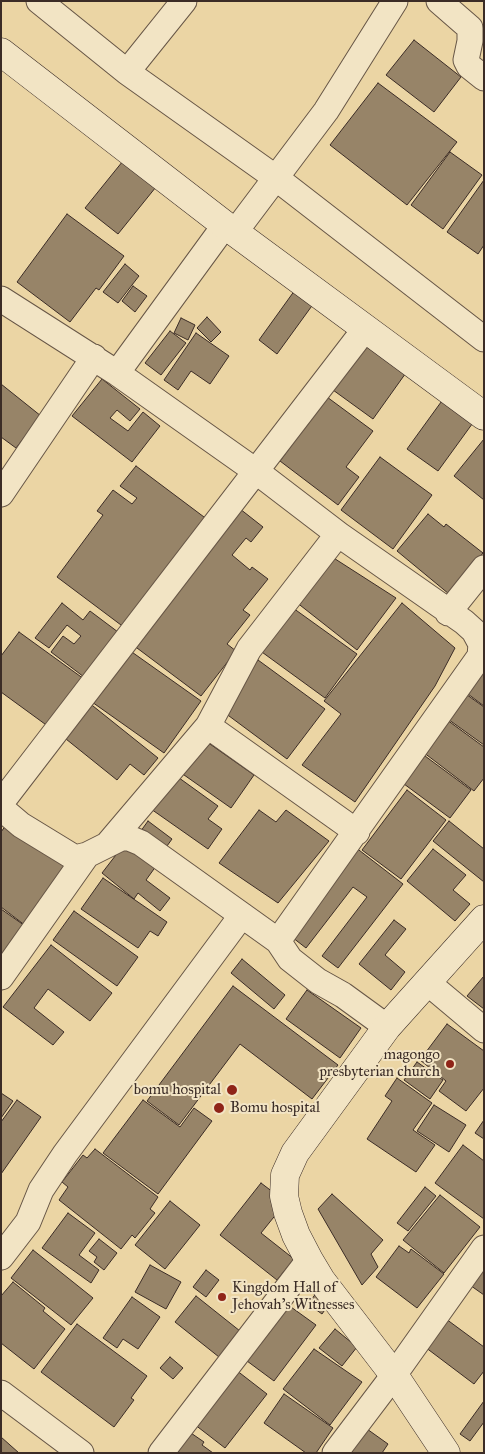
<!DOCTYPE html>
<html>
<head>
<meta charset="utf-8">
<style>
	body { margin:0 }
	#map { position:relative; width:485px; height:1454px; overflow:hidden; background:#ebd5a4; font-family:"IM FELL Great Primer",serif }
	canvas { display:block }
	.frame { position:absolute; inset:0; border:2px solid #3b2c26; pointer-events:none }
</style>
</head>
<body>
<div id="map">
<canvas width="485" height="1454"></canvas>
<div class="frame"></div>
</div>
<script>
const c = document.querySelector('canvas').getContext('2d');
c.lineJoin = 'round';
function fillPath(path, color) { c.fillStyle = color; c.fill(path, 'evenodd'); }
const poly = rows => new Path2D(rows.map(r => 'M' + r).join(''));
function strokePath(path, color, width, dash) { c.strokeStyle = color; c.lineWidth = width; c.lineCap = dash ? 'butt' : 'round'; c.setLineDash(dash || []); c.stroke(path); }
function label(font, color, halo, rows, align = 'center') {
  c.font = font + ' "IM FELL Great Primer",serif'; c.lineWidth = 4; c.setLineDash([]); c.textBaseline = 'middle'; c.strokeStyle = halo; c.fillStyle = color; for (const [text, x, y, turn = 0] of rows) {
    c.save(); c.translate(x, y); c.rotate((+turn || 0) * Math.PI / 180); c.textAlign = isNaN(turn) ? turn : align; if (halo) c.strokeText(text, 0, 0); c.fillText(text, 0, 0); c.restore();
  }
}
const building = poly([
	[414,40,461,77,434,112,386,75,414,40],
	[378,83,457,142,407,205,330,145,378,83],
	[450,152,482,175,443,229,411,205,450,152],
	[127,156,160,182,118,234,85,208,127,156],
	[484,180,484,245,478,254,447,232,484,180],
	[67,214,124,256,99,290,96,288,70,322,17,282,67,214],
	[125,264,139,276,118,303,103,292,125,264],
	[133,286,147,296,135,312,122,301,133,286],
	[295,290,314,303,277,354,259,340,295,290],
	[207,317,221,332,211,342,197,328,207,317],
	[181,318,195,325,188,340,174,333,181,318],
	[170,331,186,343,161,375,145,363,170,331],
	[196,333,229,356,210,384,191,371,178,390,164,380,196,333],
	[369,341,408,370,373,419,333,390,369,341],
	[102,379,140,409,130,421,117,410,110,418,128,431,143,412,160,426,132,462,72,416,102,379],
	[1,384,41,416,16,448,1,437,1,384],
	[327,397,373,431,346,467,359,477,338,505,280,461,327,397],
	[444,398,475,420,438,471,407,449,444,398],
	[484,439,484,500,454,476,484,439],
	[380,457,432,495,393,549,341,510,380,457],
	[136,466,208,520,125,628,57,577,103,515,97,511,113,490,132,504,137,498,120,486,136,466],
	[235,505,263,527,251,542,246,538,232,555,250,570,252,567,268,579,243,610,250,615,227,644,236,651,201,696,129,642,235,505],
	[428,514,444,527,446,524,483,553,449,594,397,551,428,514],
	[329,555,396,598,357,650,291,598,329,555],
	[62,603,83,620,90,611,118,632,84,677,51,652,63,636,74,644,81,636,67,625,49,648,35,638,62,603],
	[286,603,357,654,325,698,255,647,286,603],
	[402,603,455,648,435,686,355,802,302,765,341,714,324,701,402,603],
	[19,632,84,679,49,727,1,692,1,656,19,632],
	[129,650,201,701,164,753,92,702,129,650],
	[258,660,325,709,287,759,221,710,258,660],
	[484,663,484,706,464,691,484,663],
	[463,692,484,707,484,745,445,717,463,692],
	[88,702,158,758,144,775,130,764,117,780,61,735,88,702],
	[443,717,484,747,484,778,474,791,419,749,443,717],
	[200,737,254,775,231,808,177,770,200,737],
	[421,753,471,790,450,818,400,781,421,753],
	[175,775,218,806,208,819,222,829,208,849,151,809,175,775],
	[407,790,446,820,401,879,362,850,407,790],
	[259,810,276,822,286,810,329,841,278,903,219,863,259,810],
	[9,821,70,867,26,926,1,907,1,832,9,821],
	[148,821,172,839,162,853,138,835,148,821],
	[449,821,484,849,484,882,433,841,449,821],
	[129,838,159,862,146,880,170,898,160,911,138,893,134,899,102,873,129,838],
	[355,847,403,884,338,968,322,956,367,897,353,887,306,948,288,934,355,847],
	[433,849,466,875,453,890,470,904,455,921,407,881,433,849],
	[103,878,167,922,158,936,150,931,138,948,81,909,103,878],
	[1,909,28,928,1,966,1,909],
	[74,911,138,957,117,986,53,940,74,911],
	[394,920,406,929,385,955,405,972,391,990,359,964,394,920],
	[51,945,112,993,90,1021,48,989,34,1008,64,1032,53,1045,3,1007,51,945],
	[242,959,285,995,274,1009,231,973,242,959],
	[484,976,484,1009,467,996,484,976],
	[233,986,338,1065,312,1099,240,1044,179,1125,147,1101,233,986],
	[307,990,361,1028,340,1058,286,1019,307,990],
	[447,1024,484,1051,484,1088,466,1111,439,1091,446,1081,420,1060,447,1024],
	[417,1062,443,1080,430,1099,404,1080,417,1062],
	[397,1078,432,1103,413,1130,435,1145,416,1172,367,1139,392,1101,385,1096,397,1078],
	[1,1093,13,1101,1,1118,1,1093],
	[17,1100,41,1117,1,1174,1,1122,17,1100],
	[143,1100,180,1127,194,1108,212,1121,158,1194,103,1153,143,1100],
	[434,1105,466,1125,449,1152,417,1131,434,1105],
	[484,1120,484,1139,475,1133,484,1120],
	[463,1145,484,1161,484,1219,435,1183,463,1145],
	[95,1149,158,1197,150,1209,155,1213,135,1238,132,1235,121,1249,59,1200,68,1187,62,1182,83,1155,87,1158,95,1149],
	[261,1183,286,1202,261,1233,294,1259,277,1280,220,1235,261,1183],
	[425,1187,436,1196,408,1231,397,1223,425,1187],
	[332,1194,383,1240,371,1254,378,1267,362,1285,318,1209,332,1194],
	[440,1195,480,1227,444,1273,403,1240,440,1195],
	[170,1201,200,1225,165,1269,135,1245,170,1201],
	[68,1213,95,1233,79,1255,99,1270,91,1283,42,1248,68,1213],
	[99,1239,117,1253,104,1270,94,1262,97,1257,89,1251,99,1239],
	[399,1246,409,1253,411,1249,444,1274,417,1308,376,1277,399,1246],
	[33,1250,93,1298,71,1325,11,1278,33,1250],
	[484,1260,484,1295,467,1283,484,1260],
	[150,1265,181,1282,166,1309,135,1292,150,1265],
	[206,1270,219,1280,206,1297,193,1287,206,1270],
	[13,1282,45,1308,43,1311,65,1329,34,1369,1,1343,1,1296,13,1282],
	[317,1292,331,1301,322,1314,308,1304,317,1292],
	[196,1296,240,1331,219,1357,175,1322,196,1296],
	[132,1297,160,1317,138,1349,123,1339,117,1348,103,1338,132,1297],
	[284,1302,316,1325,274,1381,243,1358,284,1302],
	[442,1316,484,1347,484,1371,474,1384,421,1344,442,1316],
	[77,1324,147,1376,131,1398,134,1400,114,1427,41,1372,77,1324],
	[335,1329,357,1347,342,1366,319,1348,335,1329],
	[314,1349,362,1382,330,1425,283,1389,314,1349],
	[170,1357,183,1368,173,1379,160,1368,170,1357],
	[236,1370,267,1394,225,1448,194,1424,236,1370],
	[284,1394,333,1428,316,1453,306,1453,264,1423,284,1394],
	[484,1401,484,1422,470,1441,460,1434,484,1401],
	[360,1424,388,1444,382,1453,340,1453,360,1424],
	[188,1431,204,1442,202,1445,213,1453,173,1453,188,1431],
	[1,1437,19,1453,1,1453,1,1437]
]);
fillPath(building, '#978468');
strokePath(building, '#3b2c26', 1);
const minor = poly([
	[39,1,127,72,276,178,484,339],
	[439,1,470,28,470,41,466,60,469,66,484,78],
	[127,72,184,1],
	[235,232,326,111,395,1],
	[1,299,117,373,257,472,338,534,464,622,474,631,481,644,480,656,278,941],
	[117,373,225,225],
	[1,494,94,357],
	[448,613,484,568],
	[208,726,357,832],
	[1,803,365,329],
	[1,808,21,825,75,858,87,855,121,838,129,838,141,843,278,941,290,959,318,981,343,995,387,1027],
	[107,845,208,726,249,649,338,534],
	[1,977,87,855],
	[428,983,484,1030],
	[1,1257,28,1222,41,1190,65,1154,242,915],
	[1,1393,81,1453],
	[161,1453,309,1260],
	[335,1453,394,1375,484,1248]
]);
const secondary = poly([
	[1,52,225,225,484,416],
	[446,1453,394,1375,321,1280,309,1260,296,1235,288,1213,284,1196,285,1175,295,1153,387,1027,484,919]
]);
strokePath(minor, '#675646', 27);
strokePath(secondary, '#3b2c26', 29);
strokePath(minor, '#f2e4c4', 25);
strokePath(secondary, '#f2e4c4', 28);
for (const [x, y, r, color] of [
	[450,1064,5,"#8f2418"],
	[232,1090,6,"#8f2418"],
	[219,1108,6,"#8f2418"],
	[222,1297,5,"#8f2418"]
]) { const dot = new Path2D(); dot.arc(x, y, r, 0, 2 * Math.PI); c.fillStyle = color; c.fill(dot); strokePath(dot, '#f2e4c4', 2); }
label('15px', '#3b2c26', '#f2e4c4', [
	["magongo",440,1055],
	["presbyterian church",440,1072],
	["bomu hospital",221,1090],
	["Bomu hospital",230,1108,"left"],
	["Kingdom Hall of",232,1288,"left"],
	["Jehovah's Witnesses",232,1305,"left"]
], 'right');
</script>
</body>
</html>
